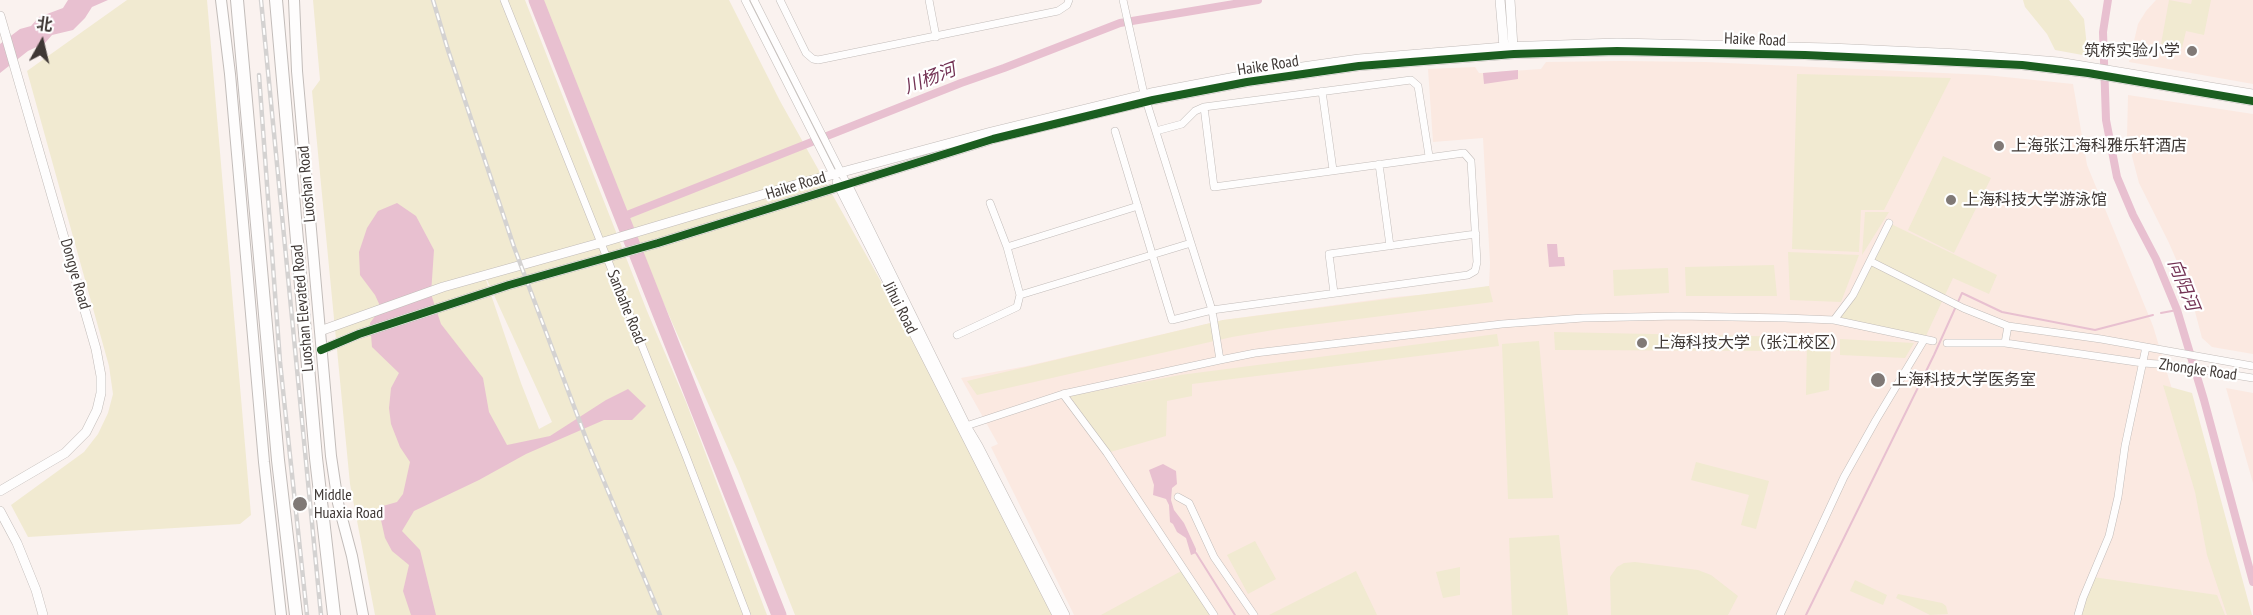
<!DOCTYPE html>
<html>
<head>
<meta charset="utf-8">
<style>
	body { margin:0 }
	#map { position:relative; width:2253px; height:615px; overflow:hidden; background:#faf2ef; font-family:"PT Sans Narrow","Noto Sans SC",sans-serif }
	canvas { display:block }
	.north { position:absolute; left:12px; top:12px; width:60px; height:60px; -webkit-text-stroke:4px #fff; paint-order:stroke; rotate:8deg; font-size:16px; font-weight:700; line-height:24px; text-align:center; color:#3f3835 }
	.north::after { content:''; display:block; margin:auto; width:21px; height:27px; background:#3f3835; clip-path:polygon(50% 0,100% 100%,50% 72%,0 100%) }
</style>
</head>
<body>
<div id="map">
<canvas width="2253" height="615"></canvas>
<div class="north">北</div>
</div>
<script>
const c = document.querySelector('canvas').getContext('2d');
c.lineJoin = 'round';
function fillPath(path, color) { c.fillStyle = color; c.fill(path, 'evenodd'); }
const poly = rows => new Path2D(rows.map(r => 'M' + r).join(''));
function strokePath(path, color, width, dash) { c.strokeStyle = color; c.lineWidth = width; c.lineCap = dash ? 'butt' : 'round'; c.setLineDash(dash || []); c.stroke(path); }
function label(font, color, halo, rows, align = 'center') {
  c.font = font + ' "PT Sans Narrow","Noto Sans SC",sans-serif'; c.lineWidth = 4.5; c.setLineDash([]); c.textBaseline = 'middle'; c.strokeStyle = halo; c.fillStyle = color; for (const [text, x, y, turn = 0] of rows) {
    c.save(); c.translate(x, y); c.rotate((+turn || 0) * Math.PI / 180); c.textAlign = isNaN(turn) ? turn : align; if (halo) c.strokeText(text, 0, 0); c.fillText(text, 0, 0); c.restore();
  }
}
fillPath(poly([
	[2156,0,2253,0,2253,84,2129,62,2138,24,2146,11],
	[1620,61,1706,62,1986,75,2073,84,2087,165,2153,326,2240,615,1074,615,991,447,998,444,961,378,1027,366,1223,320,1394,297,1467,291,1489,286,1490,263,1483,138,1433,142,1428,69,1475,67,1479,73,1483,73,1541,69,1546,62],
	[2128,95,2253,114,2253,354,2212,347,2202,338,2189,289,2169,243,2139,183,2127,137],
	[2226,388,2253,393,2253,483]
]), '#fbe9e1');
fillPath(poly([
	[127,0,207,0,251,515,240,524,28,537,11,505,84,452,98,434,108,413,113,394,109,366,27,71],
	[313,0,525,0,647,311,686,402,767,615,375,615,350,484,312,91,320,80],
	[483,271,552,422,539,429,521,383],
	[529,0,729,0,780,101,940,387,1057,615,795,615,738,471],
	[2023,0,2069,0,2084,19,2088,56,2055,50,2047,34,2025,7],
	[2169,0,2191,4,2192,0,2211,0,2204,35,2186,31,2182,48,2161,44],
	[1797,74,1951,78,1884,210,1861,210,1859,252,1792,249],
	[1943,156,1991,178,1954,253,1908,230],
	[1865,212,1889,212,1862,255],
	[1889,223,1997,275,1989,294,1953,278,1924,340,1834,320,1853,295],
	[1788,252,1859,255,1841,302,1790,300],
	[1774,265,1777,296,1686,296,1685,267],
	[1668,268,1669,293,1614,296,1613,270],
	[1489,286,1493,302,1279,329,1232,337,977,395,967,381,1223,320],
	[1554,332,1799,337,1800,351,1555,350],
	[1497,334,1499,346,1192,384,1192,396,1167,401,1166,436,1107,453,1070,396,1180,375],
	[1840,339,1914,343,1905,358,1840,355],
	[1539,341,1553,498,1508,499,1502,344],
	[1807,341,1831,343,1829,390,1806,395],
	[2163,385,2192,393,2252,615,2227,615,2207,555,2195,492],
	[1696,462,1769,481,1756,529,1741,525,1749,495,1691,480],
	[1559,535,1568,615,1512,615,1509,538],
	[1255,541,1276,579,1248,594,1227,555],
	[1635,562,1698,570,1711,575,1738,596,1728,615,1611,615,1610,577,1617,567,1624,563],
	[1460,567,1460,595,1443,598,1436,572],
	[1185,569,1214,615,1101,615],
	[1356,571,1377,615,1269,615],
	[2093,577,2217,595,2225,615,2078,615],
	[1855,580,1887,595,1883,605,1850,591],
	[1898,594,1942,603,1946,606,1948,614,1930,615,1896,598]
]), '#f1ead1');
fillPath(poly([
	[68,0,108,0,92,7,85,18,73,30,52,35,45,43,28,51,0,73,0,44,20,29,31,26,39,17,63,8],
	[1518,70,1518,79,1484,84,1483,73],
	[397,203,416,216,434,250,431,294,441,324,483,378,489,412,507,445,550,436,606,400,628,389,646,406,632,420,604,420,526,454,479,480,414,511,402,531,420,550,436,615,411,615,403,591,409,565,392,551,385,538,381,520,383,506,397,502,403,494,410,462,400,447,391,424,389,408,391,388,399,373,372,347,370,323,381,308,375,295,360,275,359,252,367,228,378,211],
	[1547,244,1557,244,1558,257,1564,257,1565,266,1549,267],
	[1163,464,1176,471,1177,484,1172,488,1171,500,1174,510,1184,523,1196,549,1196,553,1191,555,1186,538,1177,532,1173,524,1170,522,1169,505,1166,499,1153,495,1154,485,1149,470]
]), '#e8c0d0');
strokePath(poly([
	[2161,313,2177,310],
	[1196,553,1235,615],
	[1806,615,1934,355,1962,293,2002,312,2095,330,2153,315]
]), '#e8c0d0', 2);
strokePath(poly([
	[2108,0,2103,32,2106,120,2117,177,2133,215,2156,259,2177,310,2204,400,2253,582],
	[622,217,961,83,1004,68,1120,23,1258,0]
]), '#e8c0d0', 8);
strokePath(poly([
	[536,0,779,615]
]), '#e8c0d0', 15);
const minor = poly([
	[504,0,686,456,747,615],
	[745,0,833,174],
	[754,0,847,184],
	[780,0,806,53,813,59,818,60,1058,11,1067,5,1069,0],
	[929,0,936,37],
	[1123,0,1144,94,1212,310,1220,360],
	[1322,91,1333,170],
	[1115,131,1172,320,1212,310,1468,275,1475,271,1477,262,1471,161,1464,153,1214,187,1204,107],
	[1156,131,1182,124,1195,111,1204,107,1411,80,1418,86,1429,156],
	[1379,164,1390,246],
	[1007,247,1138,206],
	[1870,261,1963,308,2008,326],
	[1334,293,1329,254,1476,234],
	[1020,295,1191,243],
	[1834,320,1853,295,1889,223],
	[957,335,1017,307,1020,295,1007,247,990,203],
	[1947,343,2005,343,2008,326,2101,339,2253,366],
	[2005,343,2143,363,2173,365,2253,378],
	[1063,394,1107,453,1214,615],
	[966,426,1063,394,1220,360,1255,353,1502,324,1583,318,1678,316,1785,318,1834,320,1933,341],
	[1178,497,1189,503,1214,557,1254,615],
	[1780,615,1844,477,1876,420,1924,340],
	[2078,615,2083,598,2109,536,2118,497,2125,446,2146,347]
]);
const tertiary = poly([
	[1500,0,1504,47,1506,51],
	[1510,0,1513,47,1510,52],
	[0,16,96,349,101,376,101,393,97,410,86,432,65,453,0,491],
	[837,182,1057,615],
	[847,184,966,426,978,446,1065,615],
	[320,331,443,287,600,243,805,182,991,132,1151,93,1246,75,1359,59,1504,47,1617,43,1830,48,1960,54,2058,62,2253,94],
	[321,350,359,334,509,285,658,243,993,139,1153,100,1247,82,1359,66,1514,54,1617,51,1805,55,2022,65,2088,73,2253,101],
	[0,511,17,543,36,590,43,615]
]);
const primary = poly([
	[221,0,230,74,264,462,281,615],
	[294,0,297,71,331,456,338,503,352,556,363,615]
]);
const trunk = poly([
	[237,0,278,460,296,615],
	[276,0,316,458,334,615]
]);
strokePath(minor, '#c2bcb9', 8);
strokePath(tertiary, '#c2bcb9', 10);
strokePath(primary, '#c2bcb9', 12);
strokePath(trunk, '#c2bcb9', 14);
strokePath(minor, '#fefdfd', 7);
strokePath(tertiary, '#fefdfd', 9);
strokePath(primary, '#fefdfd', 10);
strokePath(trunk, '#fefdfd', 12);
const rail = poly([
	[261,0,321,615],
	[433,0,448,50,514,247,587,441,660,615],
	[259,75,280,362,307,615]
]);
strokePath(rail, '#d4d2d1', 4.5);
strokePath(rail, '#fff', 2, [7]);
strokePath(poly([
	[321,350,359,334,509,285,658,243,993,139,1153,100,1247,82,1359,66,1514,54,1617,51,1805,55,2022,65,2088,73,2253,101]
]), '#1b5e20', 8);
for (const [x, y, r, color] of [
	[2192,51,6,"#807976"],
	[1999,146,6,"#807976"],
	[1951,200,6,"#807976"],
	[1642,343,6,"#807976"],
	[1878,380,8,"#807976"],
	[300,504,8,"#807976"]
]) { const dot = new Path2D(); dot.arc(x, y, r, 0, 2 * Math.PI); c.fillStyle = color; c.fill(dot); strokePath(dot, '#fff', 2); }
label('16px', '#3f3835', '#fff', [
	["Haike Road",1755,40,2],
	["Haike Road",1268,66,-9],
	["Luoshan Road",307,184,-95],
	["Haike Road",796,186,-17],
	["Dongye Road",75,274,74],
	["Sanbahe Road",626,307,68],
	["Luoshan Elevated Road",303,308,-95],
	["Jihui Road",900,308,63],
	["Zhongke Road",2198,370,8]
]);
label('16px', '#3f3835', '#fff', [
	["筑桥实验小学",2180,51,"right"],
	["上海张江海科雅乐轩酒店",2011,146],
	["上海科技大学游泳馆",1963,200],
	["上海科技大学（张江校区）",1654,343],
	["上海科技大学医务室",1892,380],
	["Middle",314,495],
	["Huaxia Road",314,513]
], 'left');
label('italic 18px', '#733254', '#fff', [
	["川杨河",930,79,-21],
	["向阳河",2183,285,68]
]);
</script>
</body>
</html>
